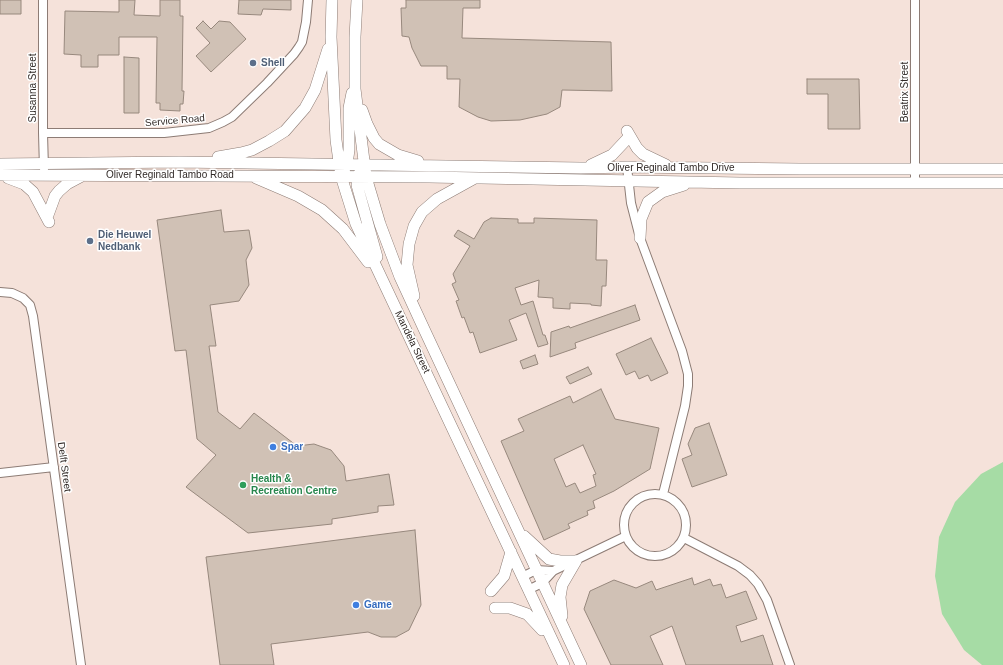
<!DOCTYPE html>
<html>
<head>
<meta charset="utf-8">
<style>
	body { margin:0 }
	canvas { display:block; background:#f5e2da }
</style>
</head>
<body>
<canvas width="1003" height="665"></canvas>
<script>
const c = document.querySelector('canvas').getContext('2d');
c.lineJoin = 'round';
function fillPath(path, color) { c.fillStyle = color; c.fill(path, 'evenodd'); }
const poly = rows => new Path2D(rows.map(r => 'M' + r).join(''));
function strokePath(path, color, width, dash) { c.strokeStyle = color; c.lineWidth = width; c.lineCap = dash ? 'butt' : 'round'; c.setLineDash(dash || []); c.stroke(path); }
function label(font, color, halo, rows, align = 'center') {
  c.font = font + ' Arial,sans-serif'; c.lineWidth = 3; c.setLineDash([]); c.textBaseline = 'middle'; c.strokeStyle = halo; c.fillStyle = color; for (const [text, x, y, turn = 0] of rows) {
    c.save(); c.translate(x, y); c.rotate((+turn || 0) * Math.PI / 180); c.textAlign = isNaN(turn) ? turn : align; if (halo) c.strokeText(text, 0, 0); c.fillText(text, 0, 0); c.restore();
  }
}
fillPath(poly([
	[1003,462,1003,665,982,665,964,650,942,614,935,576,939,537,955,502,981,474]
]), '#a6dca5');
const building = poly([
	[0,0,21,0,21,14,0,14,0,0],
	[119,0,135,0,134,15,160,16,160,0,180,0,180,16,183,16,182,91,184,91,183,104,180,104,180,111,160,110,160,103,156,103,157,37,119,37,119,55,98,55,98,67,81,67,81,55,64,54,65,11,119,12,119,0],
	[239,0,291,0,291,10,263,9,261,15,238,14,239,0],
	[406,0,480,0,480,8,463,8,462,38,611,42,612,91,562,90,560,107,547,114,520,120,491,121,478,117,459,107,460,79,447,79,447,66,421,66,412,48,409,37,402,36,401,8,406,8,406,0],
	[203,21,211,29,219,21,230,22,246,39,211,72,196,56,210,43,196,28,203,21],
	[124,57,139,58,139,113,124,113,124,57],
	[807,79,859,79,860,129,828,129,828,94,807,94,807,79],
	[221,210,224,232,249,230,252,248,246,260,249,285,239,301,210,305,216,346,209,346,218,412,240,429,254,413,297,446,314,444,331,450,344,466,346,481,389,474,394,505,378,506,378,512,332,519,332,524,248,533,186,487,216,455,197,439,186,350,175,351,157,220,221,210],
	[491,218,518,219,518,223,534,223,534,218,597,220,596,260,607,260,606,286,602,286,601,306,591,305,591,304,570,303,570,309,553,308,553,298,538,297,539,280,515,288,521,305,533,301,543,335,545,335,548,344,538,347,526,313,509,320,517,340,480,353,473,332,470,333,464,317,462,318,456,301,459,300,452,284,456,282,453,274,470,246,454,236,458,230,474,239,484,222,491,218],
	[635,305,640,320,575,343,576,348,550,357,551,332,569,326,570,328,635,305],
	[651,338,668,373,651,381,648,375,639,379,635,371,626,375,616,354,651,338],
	[535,355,538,364,523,369,520,361,535,355],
	[588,367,592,374,570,384,566,377,588,367],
	[601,389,615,419,659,428,650,469,614,491,593,501,595,508,587,511,588,515,568,524,570,528,544,540,501,441,524,431,518,419,570,396,573,403,601,389],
	[583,445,596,474,593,475,596,486,580,493,575,483,566,487,554,459,583,445],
	[709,423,727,475,692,487,682,459,692,455,688,444,695,428,709,423],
	[415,530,421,605,409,630,396,637,381,637,368,632,271,644,274,665,220,665,206,557,415,530],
	[692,578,694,585,710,579,713,586,721,584,726,598,746,591,757,619,736,626,741,642,763,635,773,665,686,665,672,626,650,636,663,665,611,665,584,609,590,591,614,580,636,588,652,581,656,590,692,578]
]);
fillPath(building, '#d0c1b5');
strokePath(building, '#97887d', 1);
const street = poly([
	[43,0,43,133,44,169],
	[43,133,164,133,209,128,223,122,232,117,267,83,294,54,299,47,302,42,306,22,308,0],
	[627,167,631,203,640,238,682,351,688,374,688,386,685,406,663,494],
	[915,184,915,0],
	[0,292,12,293,23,298,30,305,33,316,81,665],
	[0,473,54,467],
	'624 525a31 31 0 1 1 62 0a31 31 0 1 1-62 0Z',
	[684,538,738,566,750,575,758,584,767,600,790,665],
	[522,577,536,570,553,571],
	[528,590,542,583,553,571,626,536]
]);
const secondary = poly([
	[332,0,331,37,336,140,341,176,356,224,564,665],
	[357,0,355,37,355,89,366,177,380,224,400,277,424,329,581,665],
	[362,110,367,124,374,138,379,144,398,155,418,161],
	[627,131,637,148,643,154,666,165],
	[218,157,241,153,252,150,269,141,285,131,305,108,315,90,328,49],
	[0,164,179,162,581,168,627,167,800,169,1003,169],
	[591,165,612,155,627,139],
	[344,170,347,164,349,150,349,108,352,93],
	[361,170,358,177,357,185,377,257],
	[0,175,429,177,740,183,1003,183],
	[8,178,24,184,33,192,49,222],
	[256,178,298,196,322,210,343,229,368,262],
	[48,215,55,196,59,191,67,184,82,176],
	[640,238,641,219,648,202,662,192,684,185],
	[414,296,407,265,409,244,414,226,422,212,437,199,475,178],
	[524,536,549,559,560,561,576,561],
	[491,591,504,576,511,552],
	[495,608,510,608,527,614,542,630],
	[562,616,560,597,562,585,576,561]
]);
strokePath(street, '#8d7c75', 10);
strokePath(secondary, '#8d7c75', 12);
strokePath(street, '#fff', 8);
strokePath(secondary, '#fff', 11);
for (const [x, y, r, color] of [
	[253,63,4,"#5c6f8a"],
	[90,241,4,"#5c6f8a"],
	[273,447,4,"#3f7fe0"],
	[243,485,4,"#2e9e5b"],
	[356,605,4,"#3f7fe0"]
]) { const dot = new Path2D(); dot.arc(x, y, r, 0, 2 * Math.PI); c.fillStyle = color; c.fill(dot); strokePath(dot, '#fff', 1.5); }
label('bold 10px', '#4e5e75', '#fff', [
	["Shell",261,63],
	["Die Heuwel",98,235],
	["Nedbank",98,247]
], 'left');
label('10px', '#312a27', '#fff', [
	["Susanna Street",33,88,-90],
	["Beatrix Street",905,92,-90],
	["Service Road",175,121,-5],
	["Oliver Reginald Tambo Drive",671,168],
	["Oliver Reginald Tambo Road",170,175],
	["Mandela Street",412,342,64],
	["Delft Street",64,467,82]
]);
label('bold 10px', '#366cbe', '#fff', [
	["Spar",281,447],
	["Game",364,605]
], 'left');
label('bold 10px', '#27864d', '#fff', [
	["Health &",251,479],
	["Recreation Centre",251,491]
], 'left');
</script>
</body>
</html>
